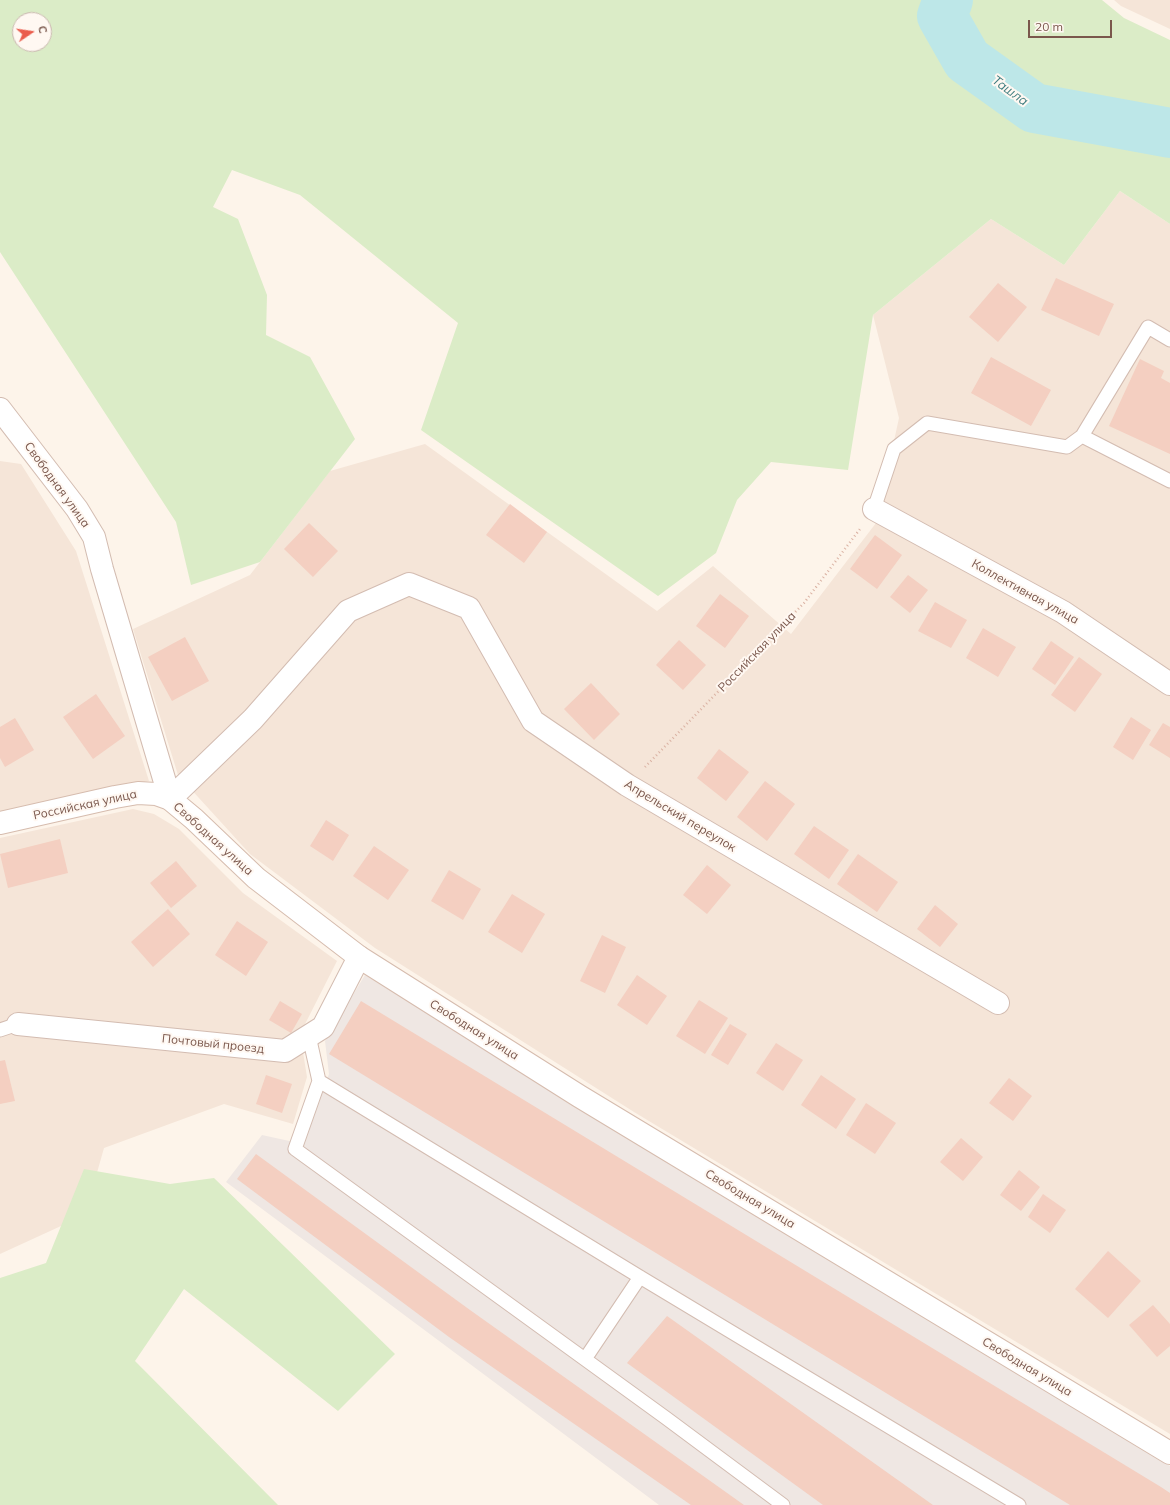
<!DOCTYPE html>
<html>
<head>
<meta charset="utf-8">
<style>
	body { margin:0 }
	#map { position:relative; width:1170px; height:1505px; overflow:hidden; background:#fdf4ea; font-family:Mulish,sans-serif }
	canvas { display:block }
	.north { position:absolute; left:12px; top:12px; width:40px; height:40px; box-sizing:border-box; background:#fff8f2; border:1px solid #cab8b0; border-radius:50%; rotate:77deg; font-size:11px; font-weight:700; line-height:16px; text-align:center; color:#7a574c }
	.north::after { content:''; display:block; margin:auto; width:14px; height:18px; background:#ea5d4d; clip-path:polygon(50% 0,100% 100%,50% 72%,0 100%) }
	.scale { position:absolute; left:1028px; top:20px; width:84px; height:18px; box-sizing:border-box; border:2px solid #7a574c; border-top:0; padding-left:5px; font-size:12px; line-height:14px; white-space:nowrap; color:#7a574c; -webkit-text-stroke:3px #fff8f2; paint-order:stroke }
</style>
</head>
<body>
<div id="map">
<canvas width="1170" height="1505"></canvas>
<div class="north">С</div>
<div class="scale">20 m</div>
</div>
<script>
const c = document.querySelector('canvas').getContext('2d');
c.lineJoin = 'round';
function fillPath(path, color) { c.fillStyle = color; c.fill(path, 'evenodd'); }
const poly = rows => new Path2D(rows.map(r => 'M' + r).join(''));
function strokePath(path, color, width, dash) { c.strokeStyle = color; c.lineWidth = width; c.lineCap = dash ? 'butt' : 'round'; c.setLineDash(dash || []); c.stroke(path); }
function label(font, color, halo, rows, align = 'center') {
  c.font = font + ' Mulish,sans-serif'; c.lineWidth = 4; c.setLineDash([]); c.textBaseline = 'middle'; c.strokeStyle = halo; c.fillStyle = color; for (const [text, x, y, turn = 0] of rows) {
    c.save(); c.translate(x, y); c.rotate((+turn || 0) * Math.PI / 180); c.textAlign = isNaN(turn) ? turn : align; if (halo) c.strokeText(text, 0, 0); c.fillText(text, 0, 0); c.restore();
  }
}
fillPath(poly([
	[1114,0,1170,0,1170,29,1121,6],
	[1120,191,1170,224,1170,1434,933,1292,634,1112,375,948,250,854,178,775,133,629,250,575,330,471,425,444,657,611,713,566,791,634,876,523,899,418,873,315,991,219,1064,265],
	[0,461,21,464,76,551,149,781,0,815],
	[133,809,154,814,179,829,243,893,337,961,300,1034,307,1077,293,1124,224,1104,104,1148,85,1215,0,1254,0,838]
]), '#f5e5d8');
fillPath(poly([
	[365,975,1170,1466,1170,1505,659,1505,226,1182,262,1135,303,1144,329,1074,325,1041]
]), '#efe7e3');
fillPath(poly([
	[0,0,1102,0,1124,18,1170,40,1170,224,1120,191,1064,265,991,219,873,315,848,470,771,462,737,500,716,553,658,596,421,430,458,323,300,195,232,170,213,207,238,219,267,295,266,335,310,357,355,439,260,562,191,585,176,522,0,252],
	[20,20,44,20,44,44,20,44],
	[84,1169,170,1184,214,1178,395,1354,338,1411,184,1289,135,1361,278,1505,0,1505,0,1278,46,1263]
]), '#dbecc7');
strokePath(poly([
	[948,0,942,16,967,60,1034,108,1170,133]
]), '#bde7e8', 50);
fillPath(poly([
	[1056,278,1114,304,1099,336,1041,310],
	[998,283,1027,307,998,342,969,317],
	[991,357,1051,390,1031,426,971,393],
	[1140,359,1164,371,1161,378,1170,383,1170,454,1109,426],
	[510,504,547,532,524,563,486,535],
	[309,523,338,551,313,577,284,549],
	[875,535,902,555,877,589,850,569],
	[908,575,928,590,910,613,890,597],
	[720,594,749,616,725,648,696,626],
	[935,602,967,620,951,648,918,631],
	[983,628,1016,647,998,677,966,658],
	[185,637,209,681,172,701,148,657],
	[679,640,706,665,683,690,656,665],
	[1051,641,1074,657,1055,685,1032,669],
	[1079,657,1102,674,1075,712,1051,695],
	[591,683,620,714,594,740,564,709],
	[96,694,125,736,93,759,63,717],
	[1131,717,1151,730,1133,760,1113,747],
	[15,718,34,750,5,767,0,758,0,727],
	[1163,723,1170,727,1170,758,1149,745],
	[719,749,749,772,726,801,697,778],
	[765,781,795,804,767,841,737,817],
	[326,820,349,835,333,861,310,846],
	[814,826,849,850,829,879,794,854],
	[60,839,68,873,8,888,0,854],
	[374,846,409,870,388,900,353,876],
	[858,854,898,882,877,912,837,884],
	[176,861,197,886,171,908,150,883],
	[707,865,731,885,707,914,683,895],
	[449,870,481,889,463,920,431,901],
	[512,894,545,914,522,953,488,932],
	[935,905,958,924,940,947,917,929],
	[168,909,190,934,153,967,131,942],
	[237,921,268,942,246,976,215,955],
	[602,935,626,947,605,993,580,981],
	[637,975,667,996,647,1025,617,1005],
	[699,1000,728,1018,705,1054,676,1036],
	[280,1001,302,1014,291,1033,269,1020],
	[361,1001,1161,1487,1170,1493,1170,1505,1070,1505,329,1054],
	[730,1024,747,1034,728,1065,711,1055],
	[776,1043,803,1060,783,1091,756,1073],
	[5,1060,15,1101,0,1104,0,1061],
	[266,1075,292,1084,282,1113,256,1104],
	[821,1075,856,1099,836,1129,801,1105],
	[1009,1078,1032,1096,1013,1121,989,1103],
	[866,1103,896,1123,875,1154,846,1135],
	[961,1138,983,1157,963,1181,940,1162],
	[256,1154,470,1310,744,1505,691,1505,449,1337,237,1179],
	[1019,1170,1040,1187,1021,1211,1000,1195],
	[1043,1194,1066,1210,1050,1233,1028,1217],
	[1108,1251,1141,1281,1108,1318,1075,1289],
	[1153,1305,1170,1324,1170,1346,1157,1357,1129,1325],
	[667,1316,933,1505,823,1505,627,1363]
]), '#f4cfc1');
const lane = poly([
	[1082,436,1170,481],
	[874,509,894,449,927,423,1067,447,1082,436,1148,327,1170,340],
	[0,1030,18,1024],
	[309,1036,319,1081,295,1149,666,1418,783,1505],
	[319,1081,640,1277,1019,1505],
	[585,1359,640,1277]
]);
const street = poly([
	[0,409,77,509,94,537,102,569,170,799,253,719,348,611,409,584,469,608,533,721,627,785,998,1003],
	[874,509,1063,612,1170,684],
	[18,1024,285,1051,323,1027,359,957]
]);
const secondary = poly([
	[0,823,115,797,138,793,156,794,170,799,194,819,256,878,359,957,579,1096,1170,1453]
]);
strokePath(lane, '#d3bcb1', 15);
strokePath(street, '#d3bcb1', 24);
strokePath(secondary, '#d6bcae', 24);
strokePath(poly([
	[645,767,804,603,860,529]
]), '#dab2a3', 2.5, [1, 3]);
strokePath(lane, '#fff', 13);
strokePath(street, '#fff', 22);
strokePath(secondary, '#fff', 22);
label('12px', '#7a574c', '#fff8f2', [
	["Свободная улица",57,485,54],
	["Коллективная улица",1025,592,29],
	["Российская улица",757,652,-46],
	["Российская улица",85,805,-12],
	["Апрельский переулок",680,816,31],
	["Свободная улица",213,839,42],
	["Свободная улица",474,1030,32],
	["Почтовый проезд",213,1044,6],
	["Свободная улица",750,1199,31],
	["Свободная улица",1027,1367,31]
]);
label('italic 13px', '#3e7c7f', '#fff8f2', [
	["Ташла",1010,91,36]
]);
</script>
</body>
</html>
